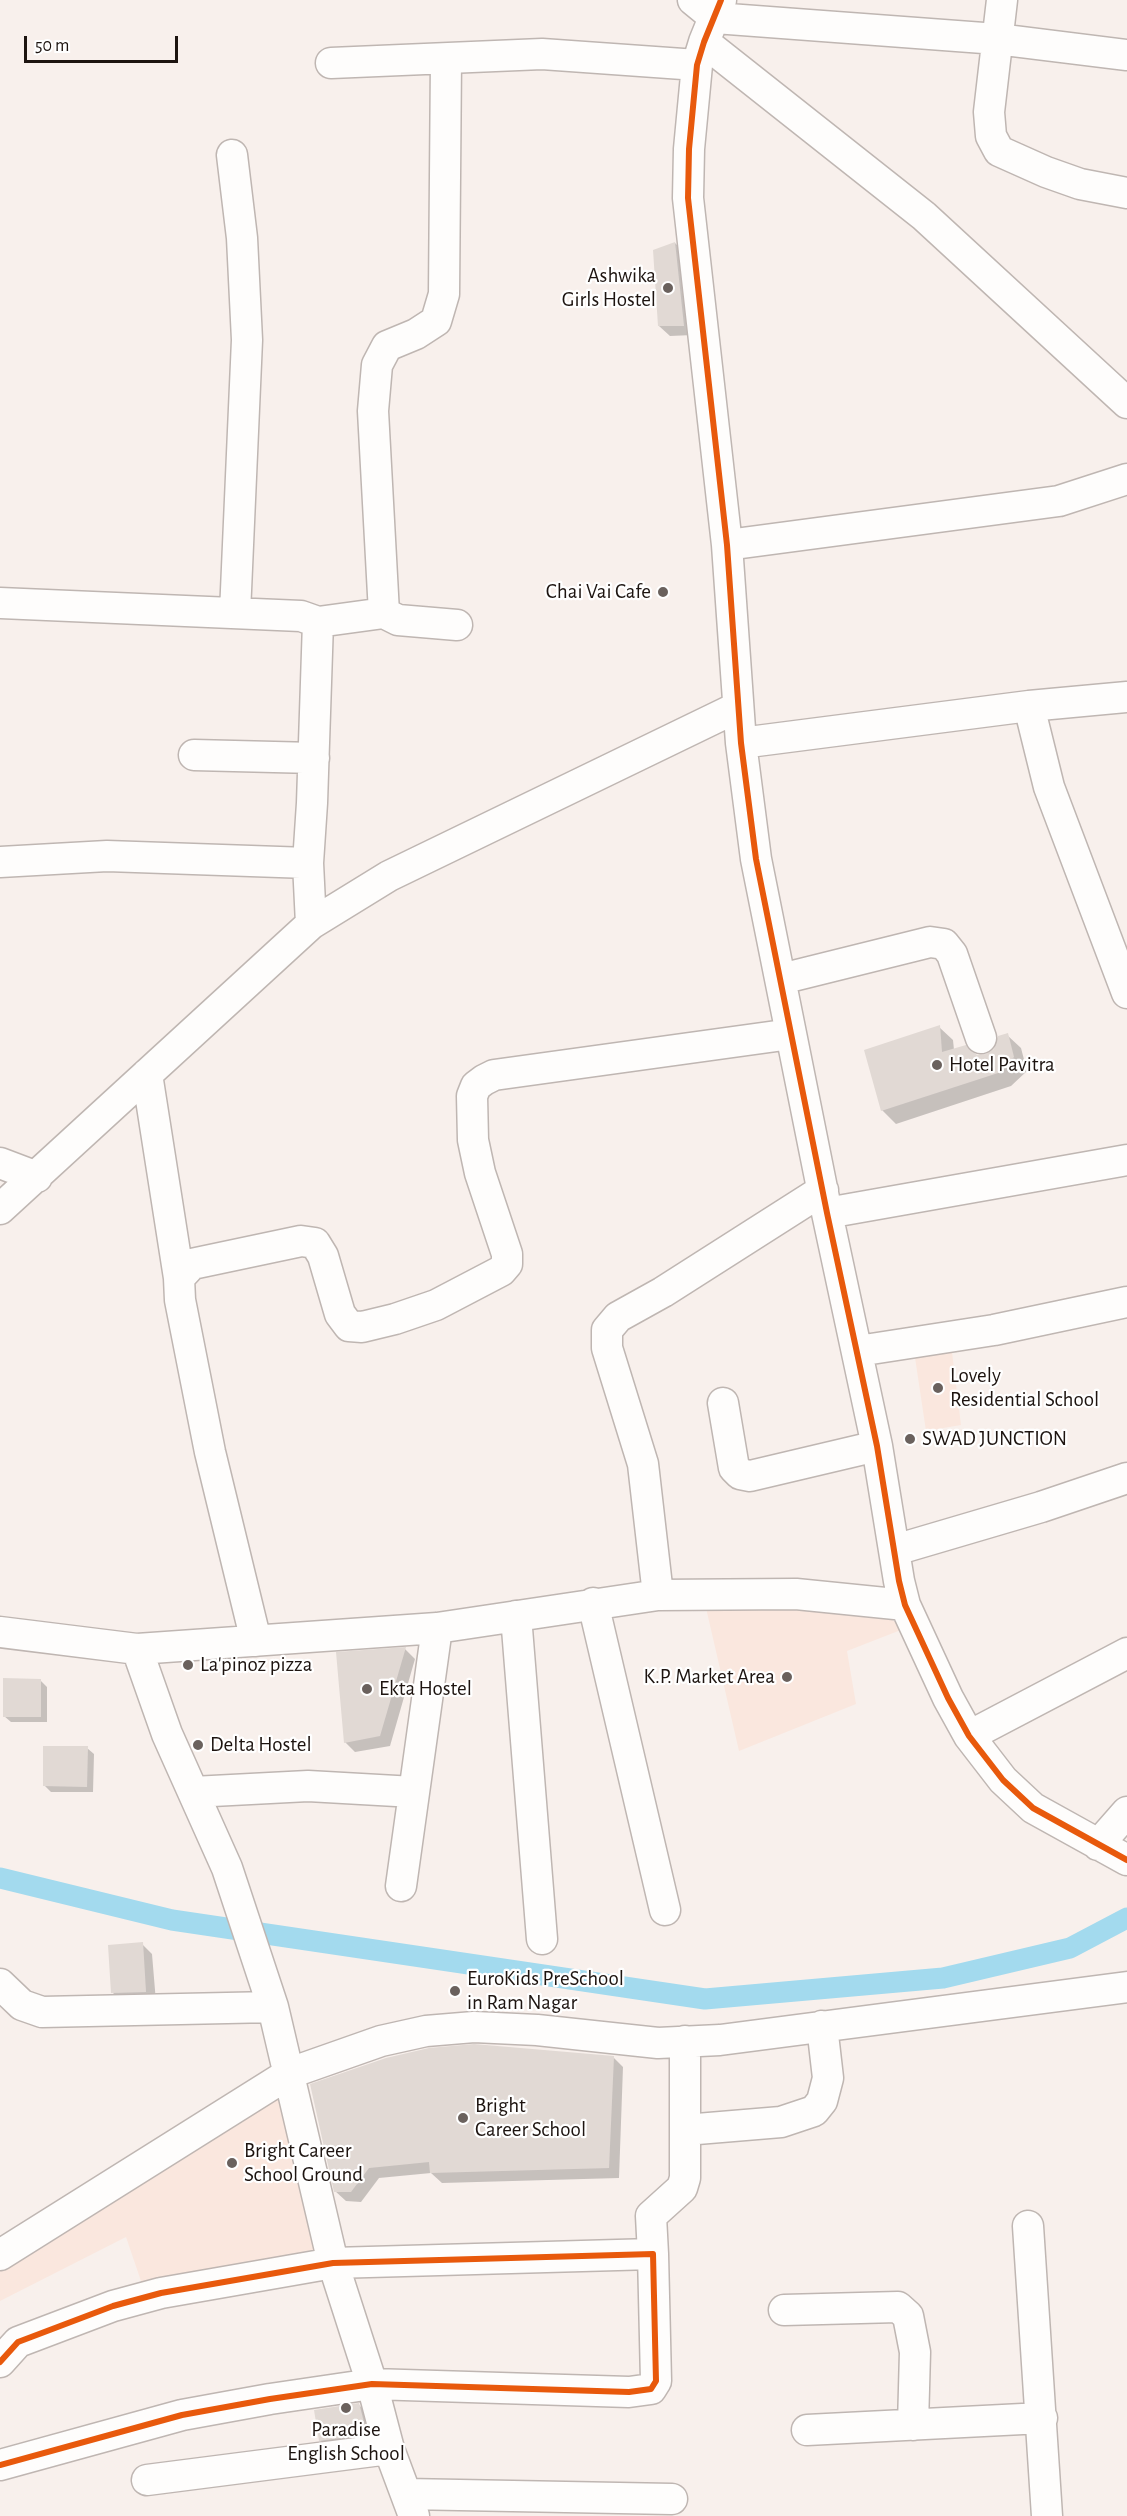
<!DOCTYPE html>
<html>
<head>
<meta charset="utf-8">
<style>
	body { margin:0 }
	#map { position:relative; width:1127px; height:2516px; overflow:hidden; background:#f8f0ec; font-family:"Alegreya Sans",sans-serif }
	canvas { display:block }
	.scale { position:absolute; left:24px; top:36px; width:154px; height:27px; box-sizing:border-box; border:3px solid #1d1410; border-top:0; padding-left:8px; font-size:18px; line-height:21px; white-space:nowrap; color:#1d1410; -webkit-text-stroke:4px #fff; paint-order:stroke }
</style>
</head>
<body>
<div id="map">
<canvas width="1127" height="2516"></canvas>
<div class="scale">50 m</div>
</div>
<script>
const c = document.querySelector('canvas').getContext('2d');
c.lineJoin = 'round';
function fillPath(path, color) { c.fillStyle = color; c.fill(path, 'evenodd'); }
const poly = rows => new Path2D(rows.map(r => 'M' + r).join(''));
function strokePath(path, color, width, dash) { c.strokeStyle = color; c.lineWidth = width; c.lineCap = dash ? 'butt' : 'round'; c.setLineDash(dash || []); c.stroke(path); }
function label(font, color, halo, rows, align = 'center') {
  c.font = font + ' "Alegreya Sans",sans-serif'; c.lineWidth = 4.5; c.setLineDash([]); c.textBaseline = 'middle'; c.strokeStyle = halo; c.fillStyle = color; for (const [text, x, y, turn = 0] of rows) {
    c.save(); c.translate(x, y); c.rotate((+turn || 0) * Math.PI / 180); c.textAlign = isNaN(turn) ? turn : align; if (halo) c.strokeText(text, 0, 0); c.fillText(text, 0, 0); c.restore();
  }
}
fillPath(poly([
	[951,1344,961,1425,926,1431,914,1351],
	[869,1607,906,1628,847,1651,856,1704,739,1751,706,1608],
	[284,2090,322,2252,142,2284,126,2237,0,2301,0,2261]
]), '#fae7de');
fillPath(poly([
	[675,243,685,253,693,335,670,336,659,326],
	[939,1027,953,1040,954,1050,977,1056,987,1056,996,1050,1007,1035,1021,1048,1027,1071,1011,1086,896,1124,882,1110],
	[405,1649,415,1659,390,1746,355,1752,345,1742],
	[40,1680,47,1687,47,1722,11,1722,4,1716],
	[87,1748,94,1754,93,1792,51,1792,44,1785],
	[142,1944,152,1954,156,2002,123,2003,113,1993],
	[613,2057,623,2067,619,2178,442,2183,431,2173,379,2178,361,2202,346,2201,335,2191,311,2085],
	[359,2405,369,2415,376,2444,330,2450,320,2440]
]), '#0003');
strokePath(poly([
	[0,1878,172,1920,705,1999,943,1978,1070,1948,1127,1918]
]), '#a3daee', 21);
fillPath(poly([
	[675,242,684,326,658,326,653,250],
	[940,1025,942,1052,966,1045,977,1055,986,1054,994,1049,998,1036,1008,1033,1014,1057,998,1073,881,1111,864,1050],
	[406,1647,380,1736,344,1743,336,1652],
	[3,1678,41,1679,41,1717,3,1717],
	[43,1746,88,1746,87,1787,43,1786],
	[143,1942,146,1992,111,1993,108,1945],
	[474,2044,614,2056,609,2168,430,2173,429,2162,369,2168,351,2192,334,2192,310,2084,386,2058,429,2048],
	[359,2403,367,2434,319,2441,314,2410]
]), '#e1d9d4');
const minor = poly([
	[693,0,715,18,997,39,1127,55],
	[721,0,704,42,697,65,689,149,688,198,727,545,741,743,756,859,827,1213,877,1446,899,1581,905,1605,948,1698,969,1736,1003,1780,1033,1808,1127,1860],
	[1002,0,989,112,991,136,999,151,1046,172,1080,184,1127,193],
	[704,42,924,216,1127,403],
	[331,63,542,54,697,65],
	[232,155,242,238,247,340,235,613],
	[727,545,1059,501,1127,479],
	[0,603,301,616,318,622,384,613,398,620,457,625],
	[384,613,373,411,377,365,387,346,416,334,436,321,444,294,446,59],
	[1029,706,1049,787,1127,993],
	[741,743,1029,706,1127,697],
	[194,755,314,758],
	[0,862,107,856,308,863],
	[311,924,308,863,312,803,318,622],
	[781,979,930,942,944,944,952,954,981,1038],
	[147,1074,179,1278],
	[0,1163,37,1177],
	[0,1209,311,924,389,876,738,707],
	[827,1213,1127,1160],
	[858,1351,994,1330,1127,1302],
	[723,1403,734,1468,740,1474,750,1476,877,1446],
	[895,1550,1041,1507,1127,1478],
	[658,1595,643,1464,607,1348,607,1330,618,1317,663,1292,823,1190],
	[593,1603,665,1910],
	[516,1616,542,1939],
	[0,1632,137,1649,437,1628,658,1595,796,1594,905,1605],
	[256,1641,210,1452,180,1300,179,1278,192,1264,301,1241,315,1243,323,1256,340,1314,349,1326,362,1327,395,1319,436,1305,501,1271,507,1264,507,1254,480,1173,473,1140,472,1096,476,1086,484,1080,494,1075,791,1034],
	[137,1649,167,1734,227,1868,273,2007,333,2263,372,2384,389,2449,414,2516],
	[969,1736,1127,1653],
	[193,1792,308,1786,414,1792],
	[1098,1845,1127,1812],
	[401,1886,437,1628],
	[0,1984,22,2005,42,2012,273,2007],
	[685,2130,781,2122,814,2111,822,2101,828,2078,822,2026],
	[1028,2226,1047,2516],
	[653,2254,651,2216,682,2188,685,2178,685,2041],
	[0,2255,290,2073,381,2041,426,2031,474,2027,537,2030,658,2043,720,2040,1127,1987],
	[784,2310,898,2307,908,2316,915,2352,913,2425],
	[0,2362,18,2342,113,2306,161,2293,333,2263,653,2254,656,2381,651,2389,629,2392,372,2384,270,2399,182,2415,0,2465],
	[807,2430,1042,2418],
	[147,2480,389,2449],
	[406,2494,672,2499]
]);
strokePath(minor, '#bfb6b2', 33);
strokePath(minor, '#fefdfc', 30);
strokePath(poly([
	[721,0,704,42,697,65,689,149,688,198,727,545,741,743,756,859,827,1213,877,1446,899,1581,905,1605,948,1698,969,1736,1003,1780,1033,1808,1127,1860],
	[0,2362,18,2342,113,2306,161,2293,333,2263,653,2254,656,2381,651,2389,629,2392,372,2384,270,2399,182,2415,0,2465]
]), '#e8590c', 6);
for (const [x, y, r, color] of [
	[668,288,6,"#6a615d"],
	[663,592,6,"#6a615d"],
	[937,1065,6,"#6a615d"],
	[938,1388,6,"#6a615d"],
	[910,1439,6,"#6a615d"],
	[188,1665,6,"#6a615d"],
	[787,1677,6,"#6a615d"],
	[367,1689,6,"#6a615d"],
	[198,1745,6,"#6a615d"],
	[455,1991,6,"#6a615d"],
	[463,2118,6,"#6a615d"],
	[232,2163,6,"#6a615d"],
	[346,2408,6,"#6a615d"]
]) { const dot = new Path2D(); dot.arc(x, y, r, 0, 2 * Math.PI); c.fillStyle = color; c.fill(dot); strokePath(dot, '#fff', 2); }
label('21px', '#1d1410', '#fff', [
	["Ashwika",656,276,"right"],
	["Girls Hostel",656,300,"right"],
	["Chai Vai Cafe",651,592,"right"],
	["Hotel Pavitra",949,1065],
	["Lovely",950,1376],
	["Residential School",950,1400],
	["SWAD JUNCTION",922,1439],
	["La'pinoz pizza",200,1665],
	["K.P. Market Area",775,1677,"right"],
	["Ekta Hostel",379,1689],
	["Delta Hostel",210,1745],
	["EuroKids PreSchool",467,1979],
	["in Ram Nagar",467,2003],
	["Bright",475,2106],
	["Career School",475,2130],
	["Bright Career",244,2151],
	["School Ground",244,2175],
	["Paradise",346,2430,"center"],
	["English School",346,2454,"center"]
], 'left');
</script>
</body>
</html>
